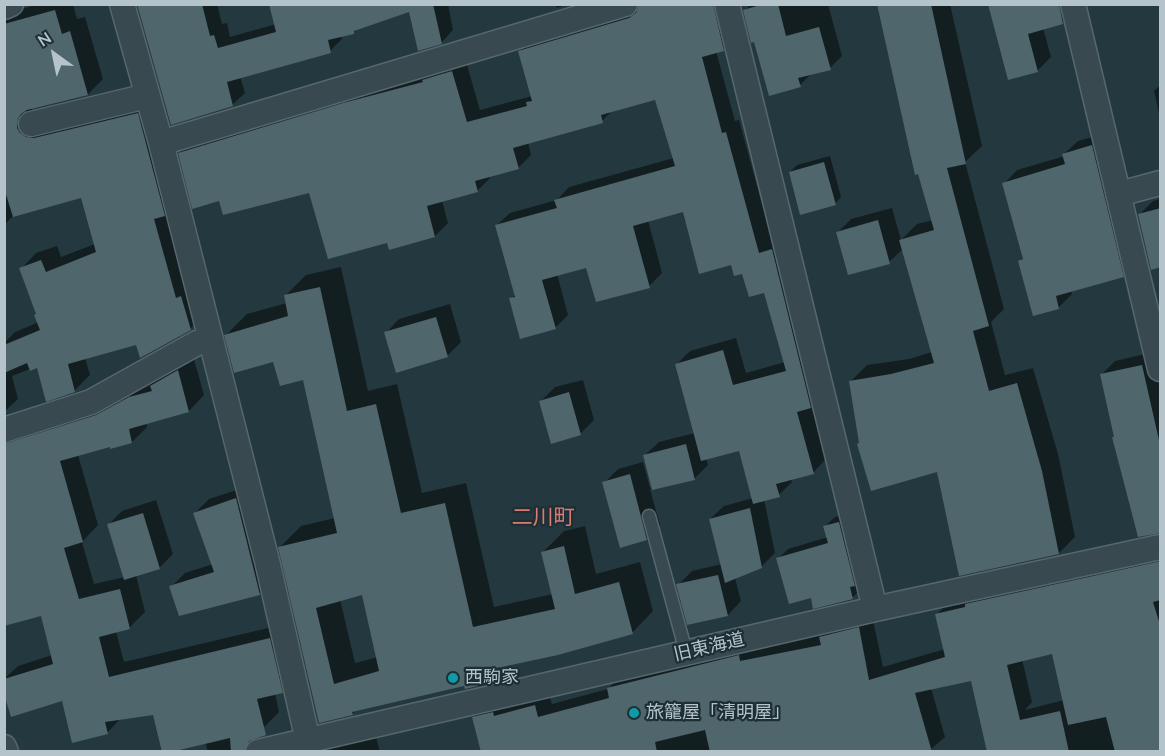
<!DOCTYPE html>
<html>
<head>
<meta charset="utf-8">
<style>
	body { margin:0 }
	#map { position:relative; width:1165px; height:756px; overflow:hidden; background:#24393f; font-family:Mulish,sans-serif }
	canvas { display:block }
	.frame { position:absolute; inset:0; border:6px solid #b5c4ca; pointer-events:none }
	.north { position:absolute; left:24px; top:24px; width:60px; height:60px; -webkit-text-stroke:4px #1d2f34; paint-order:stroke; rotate:327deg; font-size:16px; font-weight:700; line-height:24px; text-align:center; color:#b5c4ca }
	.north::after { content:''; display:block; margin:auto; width:21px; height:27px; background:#b5c4ca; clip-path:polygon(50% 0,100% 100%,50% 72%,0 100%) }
</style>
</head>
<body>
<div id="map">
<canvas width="1165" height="756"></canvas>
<div class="frame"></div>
<div class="north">N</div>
</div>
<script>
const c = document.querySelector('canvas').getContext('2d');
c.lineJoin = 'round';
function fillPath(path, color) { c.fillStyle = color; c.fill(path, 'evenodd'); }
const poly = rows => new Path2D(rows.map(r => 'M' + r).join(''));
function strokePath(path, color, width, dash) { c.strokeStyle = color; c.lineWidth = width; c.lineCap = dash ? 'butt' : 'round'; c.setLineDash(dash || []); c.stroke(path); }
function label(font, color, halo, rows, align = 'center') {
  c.font = font + ' Mulish,"Noto Sans JP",sans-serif'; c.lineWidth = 4.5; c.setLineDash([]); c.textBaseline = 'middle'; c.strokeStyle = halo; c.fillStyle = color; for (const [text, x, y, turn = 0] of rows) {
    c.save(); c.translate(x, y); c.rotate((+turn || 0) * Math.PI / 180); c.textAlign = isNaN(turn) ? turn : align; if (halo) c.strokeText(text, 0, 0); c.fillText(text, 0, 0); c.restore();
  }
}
fillPath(poly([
	[39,4,73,4,77,19,85,17,103,79,88,94,32,108,32,112,153,98,205,314,190,329,85,358,90,375,74,391,38,366,12,376,18,399,5,411,5,418,159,379,167,371,193,356,204,395,189,411,146,423,147,427,132,442,111,445,78,455,98,525,82,542,94,584,125,577,109,524,122,511,156,500,173,554,159,568,136,575,145,612,130,627,116,631,124,662,285,624,297,676,282,692,275,693,279,712,264,727,255,729,261,752,208,752,205,742,155,713,121,718,107,733,63,700,4,689,4,679,18,666,52,655,42,614,4,624,4,343,15,332,39,322,38,314,21,269,36,253,57,246,61,257,95,244,82,196,13,216,4,225,4,14],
	[138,4,217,4,222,24,227,23,230,37,276,24,271,4,448,4,453,30,441,43,410,10,358,28,354,32,341,35,342,39,330,51,240,76,245,93,232,105],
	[556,4,568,4,557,8],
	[640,4,729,4,736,36,723,49,716,51,735,121,739,120,772,241,785,237,824,394,811,406,826,459,813,473,791,479,792,482,779,495,764,499,775,553,761,567,735,578,741,601,728,615,678,585,692,571,722,564,710,519,724,506,753,498,740,449,706,458,708,465,694,479,650,489,660,525,646,539,604,483,618,469,643,462,650,488,653,487,645,455,659,442,695,433,677,364,690,351,736,338,746,373,785,362,765,291,732,263,684,211,648,220,662,273,649,286,587,266,557,274,568,315,555,328,511,299,516,294,496,226,510,213,557,200,569,187,674,158,656,98,613,110,602,121,528,142,531,155,518,168,490,176,490,178,477,191,442,200,448,223,435,236,390,248,388,241,310,191,220,199,180,153,193,140,465,58,480,110,532,96,520,51,533,38,639,6],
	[751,4,828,4,842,56,830,68,812,73,800,85,745,11],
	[879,4,950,4,982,146,965,162,1004,309,991,322,1005,375,1033,368,1058,454,1075,537,1059,553,939,471,861,443,851,381,867,365,909,359,932,352,903,249,889,262,838,232,851,219,892,208,901,240,917,224,933,220],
	[989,4,1075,4,1076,9,1062,23,1043,28,1051,57,1037,71],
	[1160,85,1160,118,1154,91],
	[1106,133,1136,262,1123,276,1071,290,1072,294,1059,307,1035,314,1020,261,1024,257,1004,184,1017,170,1065,156,1064,154,1078,141],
	[830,156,841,197,835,204,790,172,797,165],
	[1160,199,1160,272,1139,215,1153,201],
	[341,267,368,391,397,384,422,493,466,483,494,607,553,594,543,552,564,531,585,526,596,574,640,562,653,611,632,633,503,665,486,683,465,684,357,709,352,714,320,722,280,547,301,526,335,518,304,379,274,360,226,335,247,314,287,303,285,296,306,275],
	[363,593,378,657,355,663,340,599],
	[450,304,461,342,447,356,386,333,399,319],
	[1158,351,1160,359,1160,532,1115,436,1101,375,1115,361],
	[583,380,594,420,580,434,541,401,555,387],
	[249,486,273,580,259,594,171,587,185,573,213,564,195,513,209,499],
	[848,513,862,588,852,598,812,596,778,559,788,549,828,537,825,526,835,517],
	[1160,552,1160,752,1013,752,972,679,931,688,945,737,928,752,483,752,474,717,488,704,548,692,552,704,608,689,622,675,823,635,834,623,872,615,883,667,945,649,937,614,950,601],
	[1053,652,1064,700,1025,710,1032,702,1022,659],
	[374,729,380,752,305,752]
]), '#0007');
fillPath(poly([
	[137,4,202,4,210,36,214,35,218,48,276,32,269,4,433,4,442,44,418,51,409,12,354,31,354,34,328,40,331,53,227,82,233,106,171,125],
	[639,4,713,4,724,51,702,57,722,133,726,132,759,253,772,249,811,408,797,412,814,474,776,484,780,497,753,504,739,451,701,461,675,364,723,350,733,385,786,371,764,293,749,297,742,274,734,276,731,265,699,274,683,212,633,226,650,288,596,302,586,268,542,280,556,329,520,339,509,298,515,297,495,225,557,208,554,200,675,166,655,100,601,115,603,123,513,148,519,169,475,181,478,192,427,206,435,237,389,250,387,243,328,259,309,193,223,215,219,201,192,209,178,153,343,103,423,82,422,80,452,71,467,122,527,106,526,102,532,101,518,51,629,18,636,13],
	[764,4,778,4,786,36,819,27,831,70,798,78,801,87,769,96,754,42,751,43,743,10],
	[877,4,931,4,966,164,947,168,989,326,973,331,989,391,1017,383,1042,471,1059,554,959,576,937,472,871,491,857,444,859,443,849,381,891,374,934,363,899,240,934,230,918,174,915,175],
	[988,4,1059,4,1063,24,1028,34,1038,72,1008,80],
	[55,10,62,34,70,31,88,95,27,110,21,114,18,119,17,128,20,133,26,137,34,138,138,113,165,216,154,219,176,298,181,296,191,330,140,358,136,345,68,364,75,392,46,402,37,368,30,371,27,363,4,373,4,345,40,330,34,315,36,314,19,268,41,260,46,272,96,252,81,198,13,217,4,188,4,24],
	[1092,145,1124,277,1056,296,1059,309,1033,316,1018,261,1023,259,1002,183,1065,164,1062,154],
	[824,162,836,205,800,215,789,172],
	[1161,208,1161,267,1151,270,1138,214],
	[878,220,890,264,848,275,836,232],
	[320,287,347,411,376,404,401,513,445,503,473,627,555,609,541,552,564,546,575,594,619,582,633,634,558,655,483,671,486,684,465,689,464,686,352,712,353,715,319,723,278,547,337,533,303,380,280,386,273,362,234,373,224,335,288,316,284,295],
	[362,595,379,671,334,684,316,608],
	[436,317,448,357,396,373,384,332],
	[1142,365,1161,449,1161,533,1138,537,1112,437,1114,437,1100,374],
	[178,370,189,412,129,429,132,443,110,449,110,447,60,461,83,542,64,548,79,599,120,589,130,629,99,637,109,677,270,638,283,693,257,699,266,735,249,741,244,752,231,752,230,738,171,752,162,752,153,715,105,722,108,734,72,743,62,701,11,717,4,694,4,679,53,664,41,616,4,626,4,444,96,415,129,397,152,391,150,386],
	[569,392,581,435,551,444,539,401],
	[686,444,695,480,652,490,643,455],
	[630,474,647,540,620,548,602,482],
	[236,498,260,595,179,616,169,586,214,572,193,513],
	[750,508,762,568,725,583,709,519],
	[143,513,160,569,124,580,107,524],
	[839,522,855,586,850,587,853,599,813,609,811,598,789,604,776,558,828,543,823,526],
	[1161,561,1161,600,1153,602,1161,628,1161,752,1115,752,1106,717,1068,725,1052,654,1007,665,1020,720,1060,711,1069,752,987,752,971,681,915,693,932,752,710,752,705,730,655,742,657,752,481,752,472,717,493,712,494,716,535,705,538,717,609,698,607,688,739,655,740,661,821,645,819,637,859,627,869,680,945,657,935,614,965,607,965,604],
	[718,575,728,616,687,625,676,584]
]), '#4f666c');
const service = poly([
	[649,516,686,652]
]);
const minor = poly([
	[122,4,161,143,268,565,308,741],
	[727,4,875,609],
	[1073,4,1160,369],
	[4,7,11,4],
	[31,124,147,96],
	[161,143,625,4],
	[1119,194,1160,183],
	[4,430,91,402,197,343,210,339],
	[4,747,6,752],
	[258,752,875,609,1160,547]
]);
strokePath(service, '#56676d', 15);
strokePath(minor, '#56676d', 27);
strokePath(service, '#384a4f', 12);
strokePath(minor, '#384a4f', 24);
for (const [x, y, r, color] of [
	[453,678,6,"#0f9aa8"],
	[634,713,6,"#0f9aa8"]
]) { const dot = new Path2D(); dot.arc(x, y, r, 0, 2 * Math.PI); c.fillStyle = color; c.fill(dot); strokePath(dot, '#1d2f34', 2); }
label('18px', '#b5c4ca', '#1d2f34', [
	["旧東海道",709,647,-13]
]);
label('18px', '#b5c4ca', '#1d2f34', [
	["西駒家",465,678],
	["旅籠屋「清明屋」",646,713]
], 'left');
label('21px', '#db7b73', '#1d2f34', [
	["二川町",543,518]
]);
</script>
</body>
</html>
